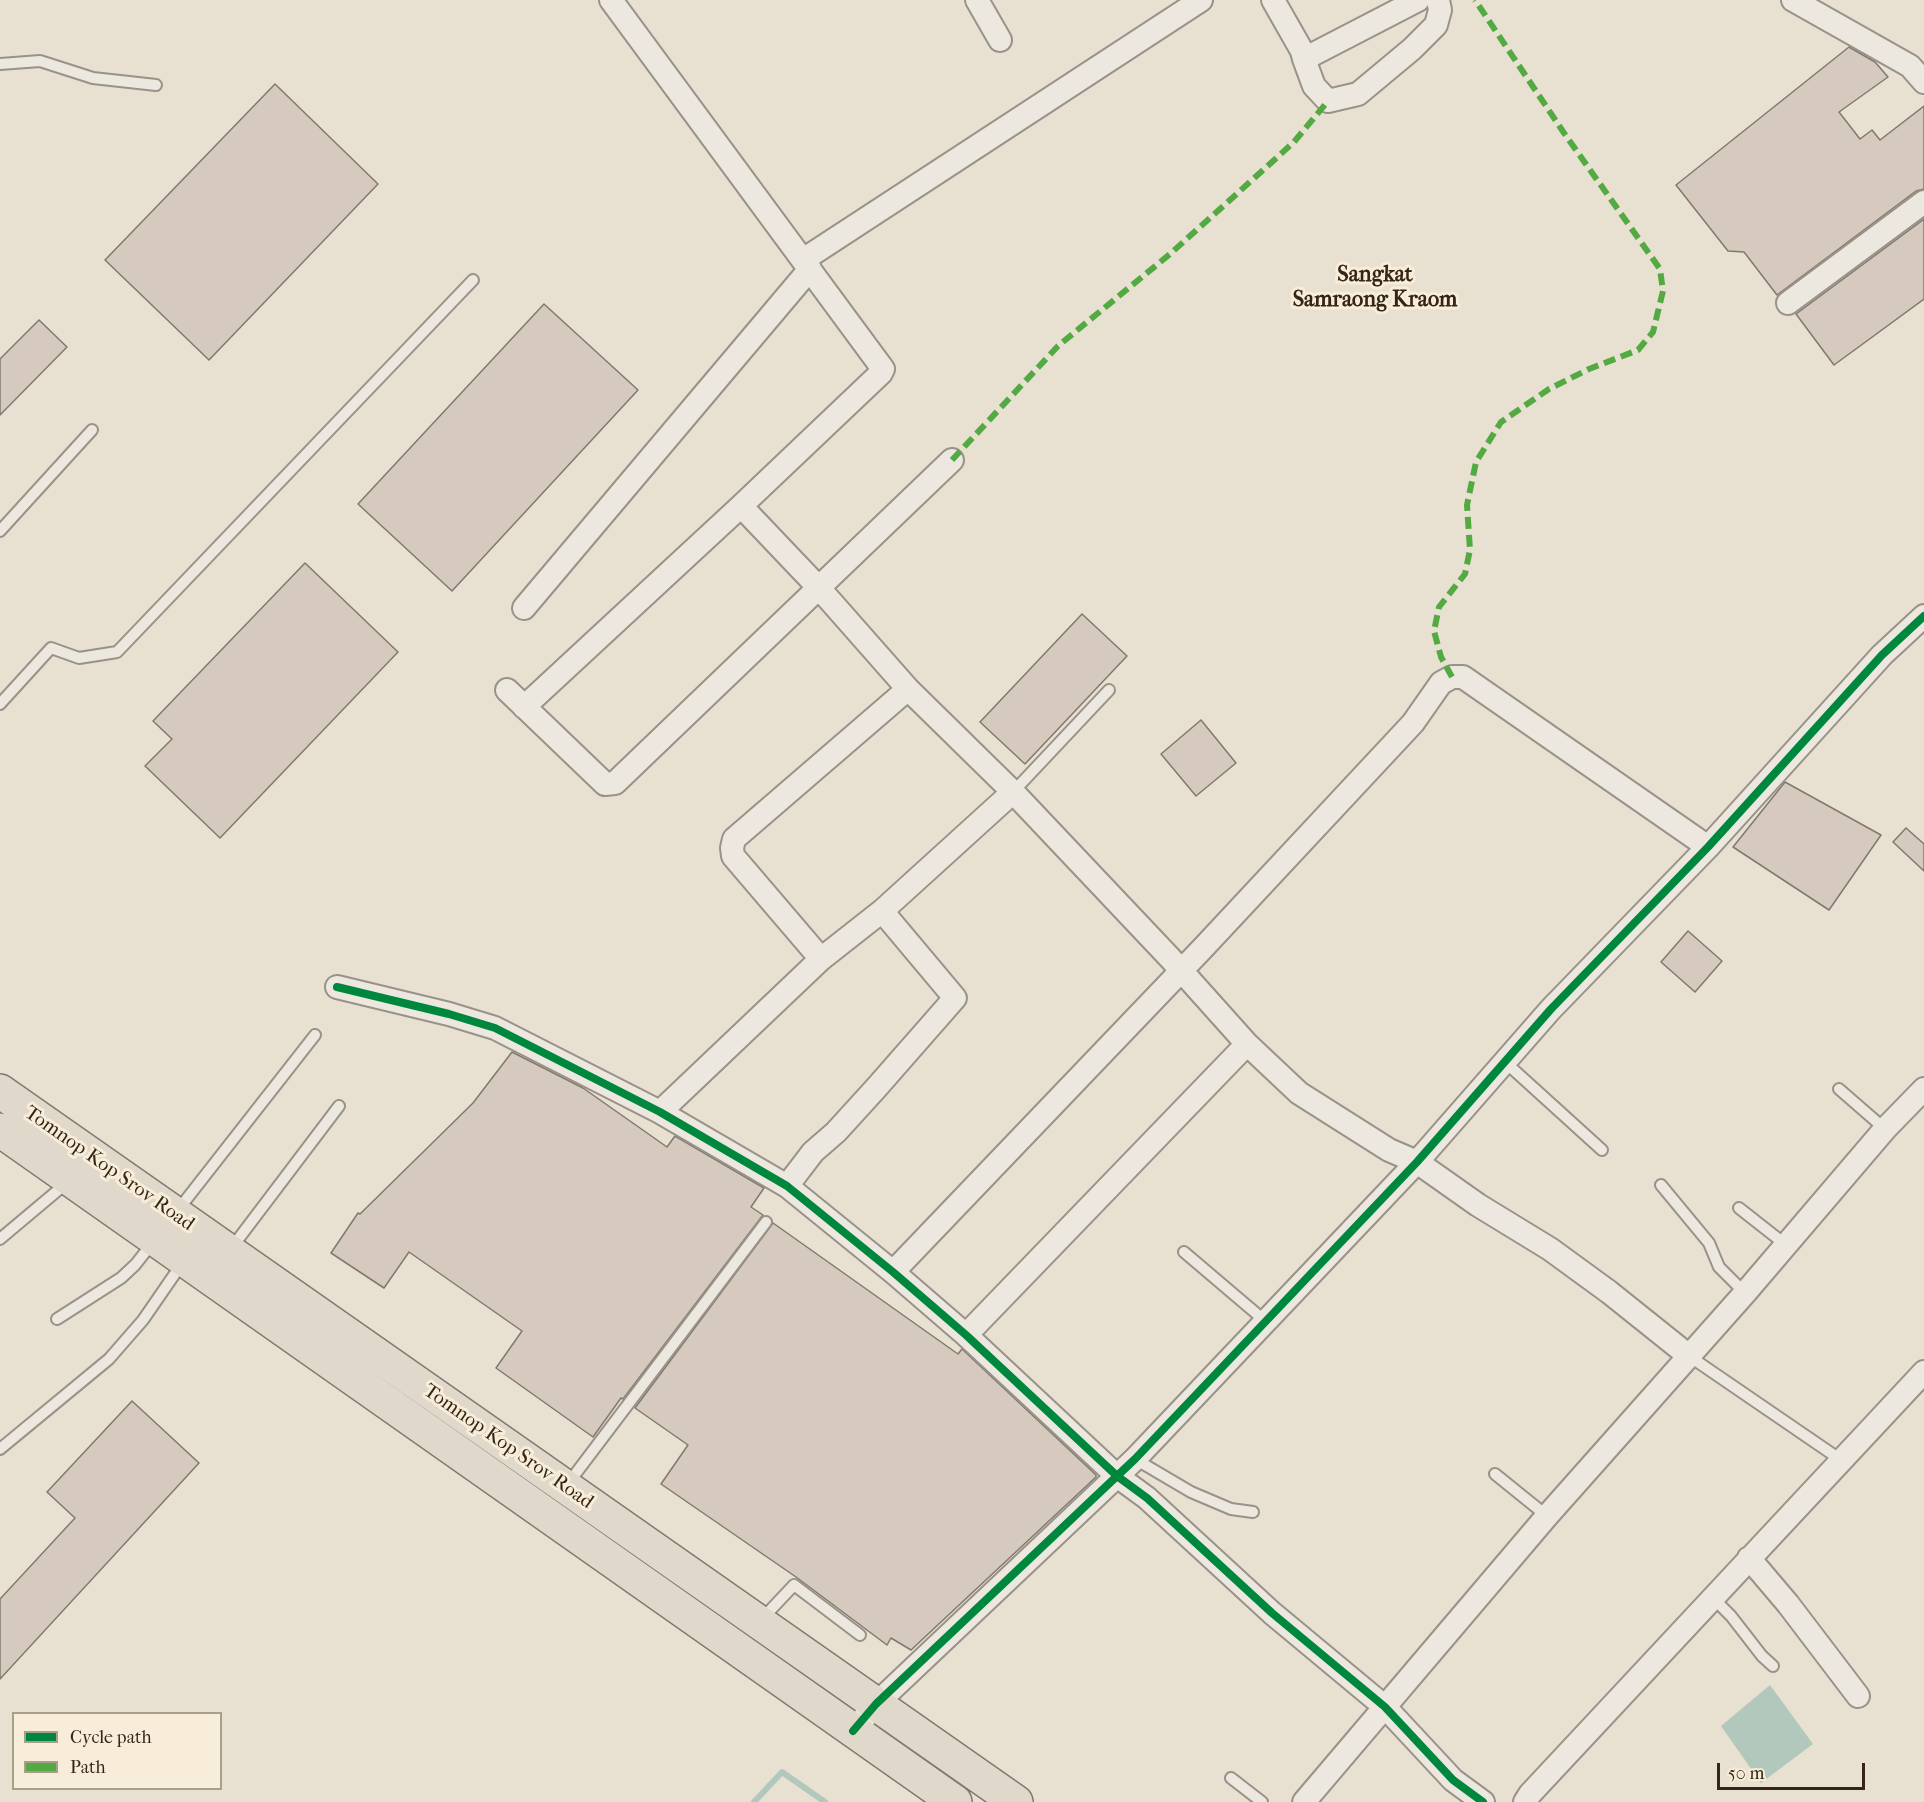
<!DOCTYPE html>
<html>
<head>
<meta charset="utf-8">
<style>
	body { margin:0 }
	#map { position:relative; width:1924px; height:1802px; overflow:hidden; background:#e8e0d0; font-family:"IM FELL French Canon",serif }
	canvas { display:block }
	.legend { position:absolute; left:12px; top:1712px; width:210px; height:78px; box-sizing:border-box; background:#f7edd9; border:2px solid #a99d8b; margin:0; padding:8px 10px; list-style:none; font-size:18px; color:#352516 }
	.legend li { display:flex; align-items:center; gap:12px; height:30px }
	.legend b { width:30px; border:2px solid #a99d8b }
	.scale { position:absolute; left:1717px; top:1763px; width:148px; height:27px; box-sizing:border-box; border:3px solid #352516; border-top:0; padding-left:8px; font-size:18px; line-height:21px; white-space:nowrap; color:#352516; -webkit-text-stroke:4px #f7edd9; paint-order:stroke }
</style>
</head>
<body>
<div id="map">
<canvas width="1924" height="1802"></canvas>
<ul class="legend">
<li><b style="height:8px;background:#00873e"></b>Cycle path</li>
<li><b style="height:8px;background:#54aa42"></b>Path</li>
</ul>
<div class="scale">50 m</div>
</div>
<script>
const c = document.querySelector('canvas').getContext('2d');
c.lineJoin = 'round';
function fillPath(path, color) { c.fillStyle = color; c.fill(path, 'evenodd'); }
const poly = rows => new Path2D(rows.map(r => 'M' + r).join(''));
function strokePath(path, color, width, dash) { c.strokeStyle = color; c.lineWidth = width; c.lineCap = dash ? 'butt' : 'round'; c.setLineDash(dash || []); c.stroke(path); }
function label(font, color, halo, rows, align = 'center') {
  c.font = font + ' "IM FELL French Canon",serif'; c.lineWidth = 6; c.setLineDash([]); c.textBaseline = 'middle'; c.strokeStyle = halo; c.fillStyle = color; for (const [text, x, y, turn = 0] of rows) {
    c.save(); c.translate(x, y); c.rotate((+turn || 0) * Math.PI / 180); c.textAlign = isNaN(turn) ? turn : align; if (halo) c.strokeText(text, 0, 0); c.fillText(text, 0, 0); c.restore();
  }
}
fillPath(poly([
	[1770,1685,1813,1744,1761,1783,1721,1726]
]), '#b2c8bd');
strokePath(poly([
	[754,1802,782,1772,825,1802]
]), '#b2c8bd', 6);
const building = poly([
	[1849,47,1875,62,1888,77,1839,112,1860,139,1872,130,1880,140,1924,106,1924,189,1916,191,1777,295,1744,252,1728,251,1676,185,1849,47],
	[275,84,378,184,209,360,105,260,275,84],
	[1924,219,1924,299,1834,365,1796,314,1924,219],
	[544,304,638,390,452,591,358,504,544,304],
	[39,320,67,347,0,415,0,359,39,320],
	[305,563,398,652,220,838,145,766,172,739,153,721,305,563],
	[1082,614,1127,656,1025,764,980,722,1082,614],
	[1201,720,1236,763,1196,796,1161,754,1201,720],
	[1785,782,1881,835,1829,910,1733,847,1785,782],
	[1906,828,1924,844,1924,871,1893,842,1906,828],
	[1688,931,1722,961,1695,992,1661,962,1688,931],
	[512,1052,583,1088,667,1147,675,1136,764,1188,751,1207,763,1215,623,1399,621,1398,593,1437,496,1368,522,1331,409,1252,384,1288,331,1253,358,1213,360,1214,473,1103,512,1052],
	[773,1223,958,1354,962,1349,1096,1475,1096,1477,911,1650,891,1638,887,1645,796,1577,661,1484,688,1445,635,1408,773,1223],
	[132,1401,199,1463,0,1679,0,1599,75,1518,47,1492,132,1401]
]);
fillPath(building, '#d6c9bd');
strokePath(building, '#80796f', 1.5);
const service = poly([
	[0,64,40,61,93,78,156,85],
	[0,531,92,430],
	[0,704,51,648,79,658,117,652,473,280],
	[1013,792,1109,690],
	[1505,1062,1602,1150],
	[1839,1089,1885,1129],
	[1661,1185,1709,1243,1719,1267,1745,1293],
	[1739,1208,1786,1245],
	[178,1210,315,1035],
	[0,1239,69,1181],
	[230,1250,339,1106],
	[1184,1252,1264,1320],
	[57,1319,121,1278,135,1265,154,1241],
	[1689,1356,1841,1460],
	[0,1449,109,1359,143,1320,183,1262],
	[1135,1459,1191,1492,1231,1509,1253,1512],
	[1495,1474,1547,1516],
	[567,1485,766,1222],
	[1713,1598,1731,1616,1762,1656,1773,1666],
	[761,1620,794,1585,860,1635],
	[1231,1778,1262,1802]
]);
const minor = poly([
	[977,0,1000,40],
	[1273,0,1302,51,1304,59,1418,0],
	[1793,0,1910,66,1924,82],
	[1304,59,1314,86,1328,101,1358,94,1412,49,1436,25,1440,10,1438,0],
	[803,260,1201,0],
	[1788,303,1924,202],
	[741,506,819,588,908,689,1013,792,1170,958,1247,1044,1299,1093,1389,1150,1417,1162,1478,1205,1550,1249,1609,1292,1689,1356],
	[524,608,810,269],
	[507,690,605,784,615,783,952,460],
	[524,707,741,506,881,373,883,369,611,0],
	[821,959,733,856,732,848,734,839,908,689],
	[337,987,449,1014,495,1028,660,1112,787,1186,893,1272,966,1335,1117,1476,1147,1498,1272,1613,1385,1707,1453,1780,1483,1802],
	[660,1112,821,959,882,911,1013,792],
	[787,1186,813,1152,836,1132,877,1087,955,998,882,911],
	[893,1272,1203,948,1413,723,1441,683,1452,677,1463,677,1708,847],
	[966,1335,1247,1044],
	[1749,1558,1788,1604,1858,1696],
	[853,1731,876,1704,1135,1459,1417,1162,1551,1009,1708,847,1882,655,1924,616],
	[1304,1802,1547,1516,1745,1293,1885,1129,1924,1089],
	[1525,1802,1530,1794,1924,1372]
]);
const primary = poly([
	[0,1091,1016,1802],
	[0,1130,955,1802]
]);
strokePath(service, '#999288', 14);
strokePath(minor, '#999288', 26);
strokePath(primary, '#80796f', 36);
strokePath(service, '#ece8e0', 10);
strokePath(minor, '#ece8e0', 22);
strokePath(primary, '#e0d8ca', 33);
strokePath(poly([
	[952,460,1058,346,1170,254,1230,200,1294,142,1328,101],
	[1452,677,1441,657,1434,631,1439,607,1465,574,1470,550,1467,505,1476,462,1501,422,1549,389,1589,369,1638,350,1653,332,1663,291,1660,269,1564,133,1475,0]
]), '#54aa42', 6, [12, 6]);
strokePath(poly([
	[337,987,449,1014,495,1028,660,1112,787,1186,893,1272,966,1335,1117,1476,1147,1498,1272,1613,1385,1707,1453,1780,1483,1802],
	[853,1731,876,1704,1135,1459,1417,1162,1551,1009,1708,847,1882,655,1924,616]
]), '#00873e', 8);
label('20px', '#352516', '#f7edd9', [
	["Tomnop Kop Srov Road",109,1169,35],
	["Tomnop Kop Srov Road",508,1447,35]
]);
label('bold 22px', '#352516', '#f7edd9', [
	["Sangkat",1375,276],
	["Samraong Kraom",1375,301]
]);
</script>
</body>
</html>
